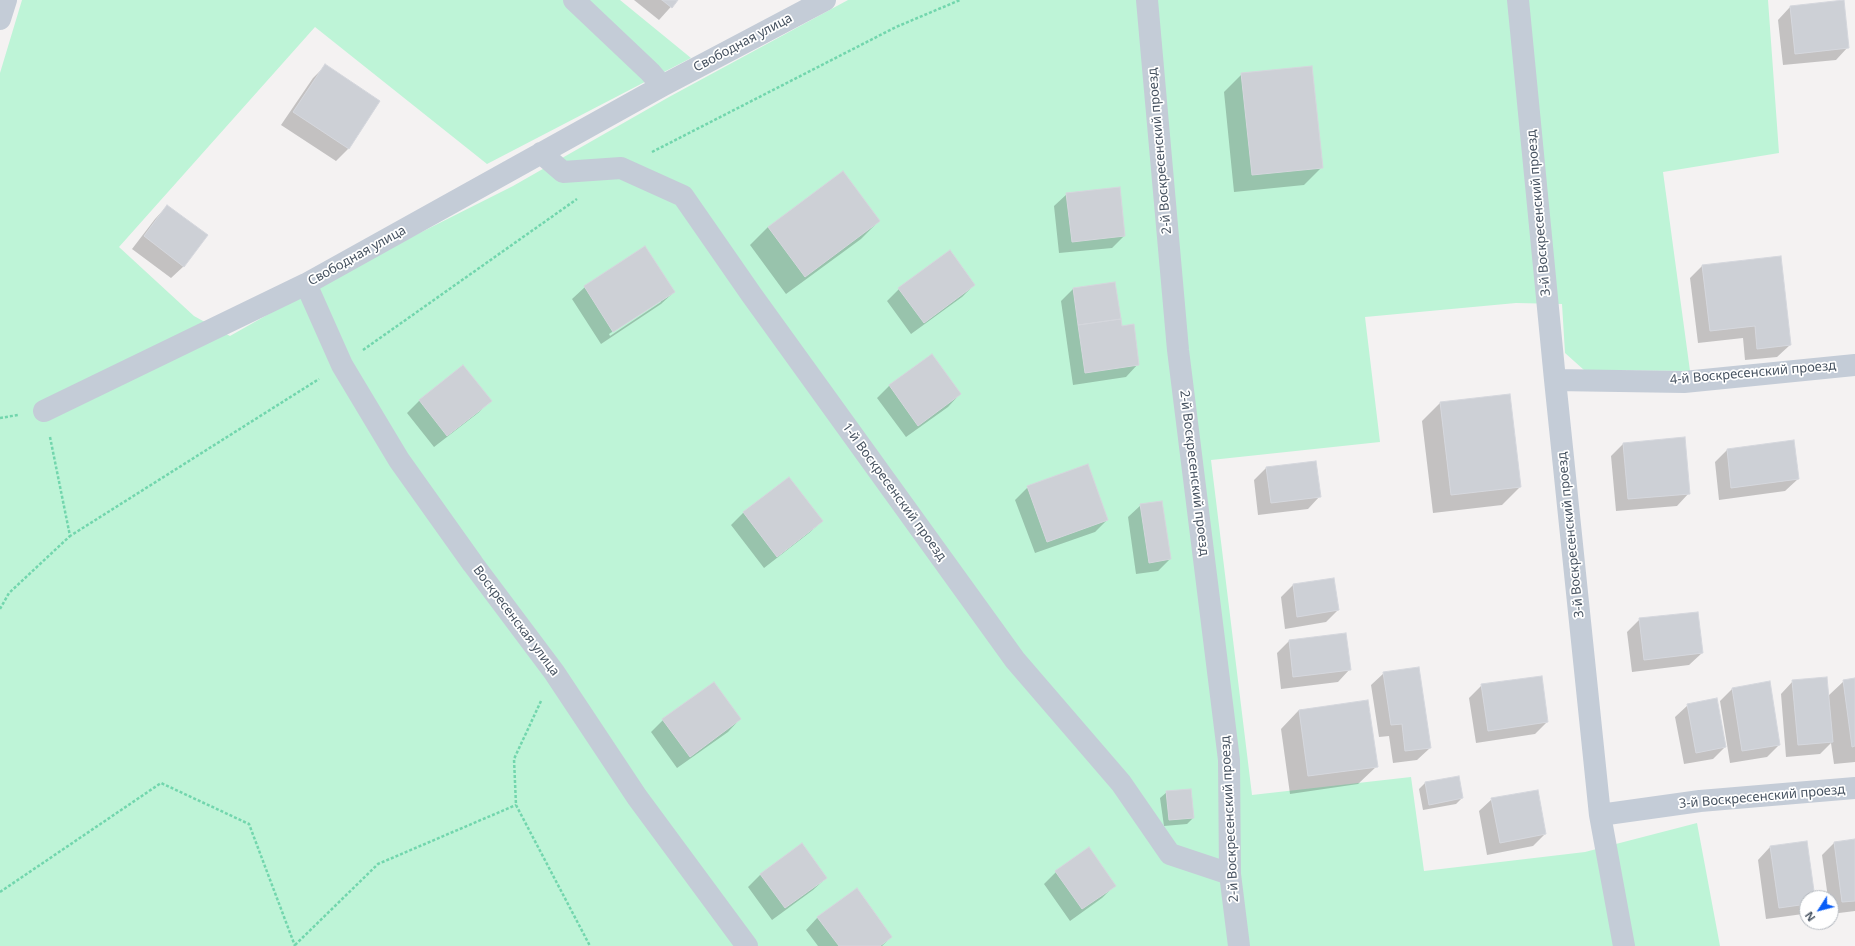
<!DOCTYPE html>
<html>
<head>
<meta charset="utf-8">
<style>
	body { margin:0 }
	#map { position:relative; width:1855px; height:946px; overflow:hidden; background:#f4f2f2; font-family:"Noto Sans",sans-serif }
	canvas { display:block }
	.north { position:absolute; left:1799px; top:890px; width:40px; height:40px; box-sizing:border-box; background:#fff; border:1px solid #b5bac0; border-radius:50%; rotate:234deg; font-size:11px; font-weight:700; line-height:16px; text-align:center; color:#475361 }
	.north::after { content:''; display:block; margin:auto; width:14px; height:18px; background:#095df7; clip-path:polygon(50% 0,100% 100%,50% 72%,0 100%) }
</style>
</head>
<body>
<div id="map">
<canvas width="1855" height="946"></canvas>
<div class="north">N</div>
</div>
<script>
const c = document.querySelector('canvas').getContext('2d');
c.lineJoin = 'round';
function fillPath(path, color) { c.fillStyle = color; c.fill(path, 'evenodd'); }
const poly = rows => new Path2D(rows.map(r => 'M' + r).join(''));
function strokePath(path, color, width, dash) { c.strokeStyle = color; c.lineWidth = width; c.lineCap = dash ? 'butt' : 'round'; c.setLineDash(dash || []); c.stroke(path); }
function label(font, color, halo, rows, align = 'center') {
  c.font = font + ' "Noto Sans",sans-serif'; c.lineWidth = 3.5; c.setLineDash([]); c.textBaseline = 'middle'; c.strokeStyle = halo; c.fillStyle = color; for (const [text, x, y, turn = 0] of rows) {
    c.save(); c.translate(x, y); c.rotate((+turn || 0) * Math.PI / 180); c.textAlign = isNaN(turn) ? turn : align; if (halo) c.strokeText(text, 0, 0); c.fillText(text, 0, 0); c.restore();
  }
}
fillPath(poly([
	[22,0,620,0,691,58,487,164,315,27,119,247,194,316,230,336,346,270,513,186,669,97,848,0,1768,0,1779,153,1663,172,1690,371,1584,370,1565,353,1562,304,1516,303,1365,317,1380,442,1211,460,1252,795,1411,777,1424,871,1585,852,1697,823,1720,946,0,946,0,73]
]), '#bef4d7');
fillPath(poly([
	[634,0,677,0,659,20],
	[1790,7,1848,47,1836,60,1783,65,1778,20],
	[325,66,379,101,348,149,336,161,281,125,313,78],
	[1242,74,1322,167,1304,185,1234,192,1224,92],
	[1067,194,1124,236,1112,248,1059,253,1054,206],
	[167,206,184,266,171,278,132,249,155,219],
	[879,221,861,239,786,294,750,245,768,227],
	[645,247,674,292,661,304,601,344,572,299,585,287],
	[661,300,661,302,610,336,609,334],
	[1702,266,1790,345,1777,357,1745,360,1743,338,1698,343,1690,278],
	[1114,283,1121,327,1138,364,1126,377,1073,385,1061,301,1073,289],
	[974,285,962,297,911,334,887,301,899,289],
	[931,355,960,394,948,407,906,437,877,398,889,386],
	[463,367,490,401,478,413,434,447,407,413,419,401],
	[1440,403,1520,487,1502,505,1433,513,1422,421],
	[1793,441,1798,479,1785,491,1719,500,1715,462,1727,450],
	[1623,444,1689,493,1677,506,1616,511,1611,456],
	[1266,468,1320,496,1308,509,1258,515,1254,480],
	[789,478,822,521,809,533,764,568,731,525,743,513],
	[1028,487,1107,520,1095,532,1035,553,1015,500],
	[1141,505,1170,559,1158,571,1136,574,1128,517],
	[1333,579,1338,610,1326,622,1285,629,1281,597,1293,585],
	[1640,619,1702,653,1689,665,1632,672,1627,632],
	[1289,641,1350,669,1338,682,1281,689,1277,653],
	[1384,673,1430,748,1417,760,1393,763,1389,736,1379,737,1371,685],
	[1855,679,1855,762,1834,764,1831,743,1820,754,1786,757,1781,694,1793,681,1828,696,1844,681],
	[1482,685,1547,722,1535,734,1476,743,1469,698],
	[1732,689,1779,745,1767,757,1730,763,1720,701],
	[1367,701,1377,766,1358,784,1290,794,1281,729,1299,710],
	[1688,705,1725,747,1713,759,1684,764,1675,717],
	[740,719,728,732,677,768,651,732,663,720],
	[1458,777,1462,798,1456,804,1423,810,1419,789,1425,783],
	[1167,792,1193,818,1187,824,1164,826,1160,798],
	[1492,799,1545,834,1533,846,1487,855,1479,811],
	[1855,840,1855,911,1831,914,1831,898,1828,898,1822,855,1834,843],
	[1770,847,1814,898,1807,898,1807,910,1803,914,1766,919,1758,860],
	[1056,872,1114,886,1102,898,1070,921,1044,884],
	[760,875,826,878,813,890,772,920,748,887],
	[818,917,891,937,882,946,818,946,806,930]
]), '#0003');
const building = poly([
	[662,0,678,0,672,8,662,0],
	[1844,0,1849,48,1795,54,1790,6,1844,0],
	[325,64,380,101,349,149,293,112,325,64],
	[1312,66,1323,168,1252,175,1241,73,1312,66],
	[843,171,880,221,805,277,768,227,843,171],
	[1120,187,1125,236,1072,242,1066,193,1120,187],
	[167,205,208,235,184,267,144,236,167,205],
	[645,246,675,292,613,332,584,286,645,246],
	[950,250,975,285,924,323,898,288,950,250],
	[1781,256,1791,345,1757,349,1755,326,1710,331,1702,265,1781,256],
	[1115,282,1121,319,1078,325,1073,288,1115,282],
	[1121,319,1122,326,1134,324,1139,365,1085,373,1078,325,1121,319],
	[932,354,961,394,918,426,889,385,932,354],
	[463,365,492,401,447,436,419,400,463,365],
	[1510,394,1521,487,1451,495,1440,402,1510,394],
	[1685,437,1690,494,1628,499,1623,443,1685,437],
	[1794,440,1799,479,1731,488,1727,449,1794,440],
	[1316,461,1321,497,1271,503,1266,467,1316,461],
	[1088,464,1108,520,1047,542,1027,486,1088,464],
	[789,477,823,521,777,557,743,512,789,477],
	[1162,501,1171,559,1149,563,1140,504,1162,501],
	[1334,578,1339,610,1297,617,1293,584,1334,578],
	[1698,612,1703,653,1644,660,1639,618,1698,612],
	[1346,633,1351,670,1293,677,1289,640,1346,633],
	[1419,667,1431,748,1405,751,1402,724,1391,725,1383,672,1419,667],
	[1542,676,1548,722,1488,731,1481,684,1542,676],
	[1827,677,1833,742,1798,745,1792,680,1827,677],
	[1855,678,1855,746,1852,747,1843,680,1855,678],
	[1770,681,1780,745,1742,751,1732,688,1770,681],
	[714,682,741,719,690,757,662,719,714,682],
	[1717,698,1726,747,1696,753,1687,704,1717,698],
	[1368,700,1378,767,1308,776,1299,710,1368,700],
	[1459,776,1463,798,1429,805,1425,782,1459,776],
	[1191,789,1194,818,1169,820,1166,791,1191,789],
	[1538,790,1546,834,1500,843,1491,798,1538,790],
	[1855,839,1855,901,1842,902,1834,842,1855,839],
	[1807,841,1815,898,1807,898,1807,904,1779,908,1770,846,1807,841],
	[802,843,827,878,785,908,760,874,802,843],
	[1089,847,1116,886,1082,909,1055,871,1089,847],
	[857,888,892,937,880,946,839,946,817,917,857,888]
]);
fillPath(building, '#cdd0d6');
strokePath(building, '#d5d7dd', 1);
strokePath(poly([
	[652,152,896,27,960,0],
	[363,350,577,199],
	[0,418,18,415],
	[50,437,70,536,319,379],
	[0,609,9,593,70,536],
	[541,701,514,759,516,805,590,946],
	[0,892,161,783,249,824,295,946],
	[295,945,378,864,516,805]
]), '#72d6ad', 2.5, [3, 2]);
strokePath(poly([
	[574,0,650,72,662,86],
	[1147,0,1178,350,1229,760,1230,874,1239,946],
	[1518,0,1555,380,1600,815,1700,801,1855,788],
	[0,19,6,0],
	[541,153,563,172,621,168,683,196,751,294,1015,660,1121,783,1170,854,1230,874],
	[306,284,342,365,399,460,473,564,554,672,637,797,747,946],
	[1555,380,1684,382,1855,365],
	[44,411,306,284,662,86,825,0],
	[1600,815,1624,946]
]), '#c4ccd7', 22);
label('13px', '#475361', '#fff', [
	["Свободная улица",743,43,-28],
	["2-й Воскресенский проезд",1160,151,-95],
	["3-й Воскресенский проезд",1539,213,-95],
	["Свободная улица",357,256,-29],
	["4-й Воскресенский проезд",1753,373,-5],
	["2-й Воскресенский проезд",1194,473,83],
	["1-й Воскресенский проезд",894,492,54],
	["3-й Воскресенский проезд",1571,535,-96],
	["Воскресенская улица",516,621,53],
	["3-й Воскресенский проезд",1762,797,-5],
	["2-й Воскресенский проезд",1230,819,-93]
]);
</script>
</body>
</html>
